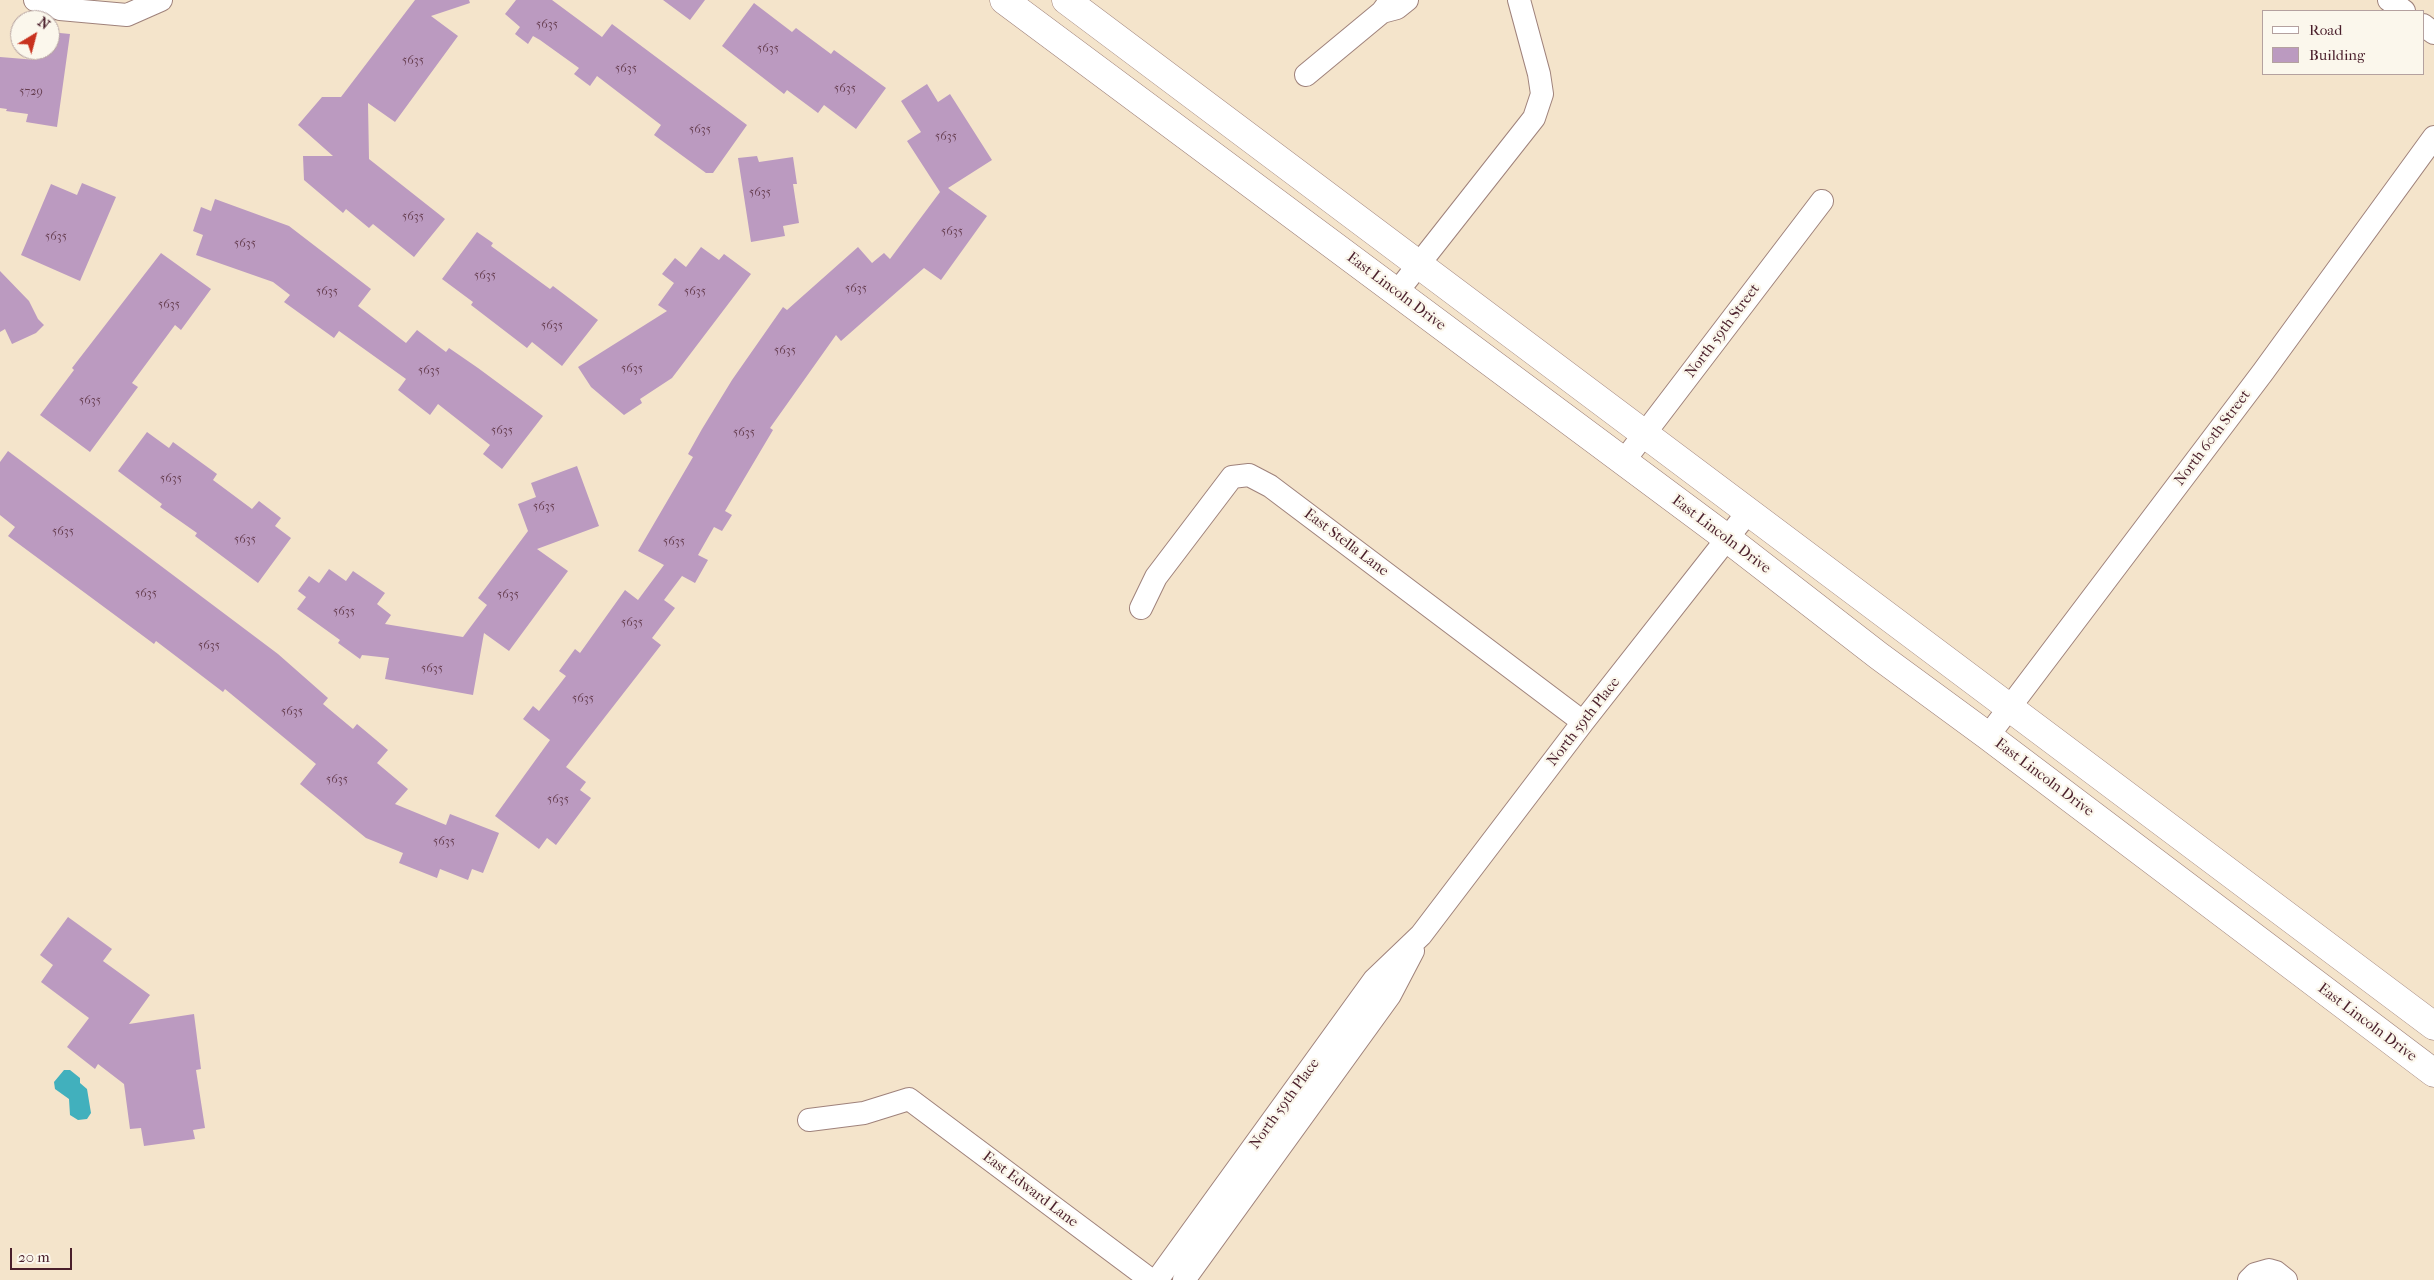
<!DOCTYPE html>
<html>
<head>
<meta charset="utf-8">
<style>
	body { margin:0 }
	#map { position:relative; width:2434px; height:1280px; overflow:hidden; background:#f4e4cb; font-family:"IM FELL French Canon",serif }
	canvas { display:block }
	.legend { position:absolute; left:2262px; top:10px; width:162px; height:65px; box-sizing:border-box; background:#fbf7ec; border:1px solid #b4a19f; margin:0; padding:6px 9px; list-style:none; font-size:15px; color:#4a1f2b }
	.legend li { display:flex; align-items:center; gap:10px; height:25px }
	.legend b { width:25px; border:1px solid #b4a19f }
	.north { position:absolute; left:10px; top:10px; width:50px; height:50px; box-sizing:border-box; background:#fbf7ec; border:1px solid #b4a19f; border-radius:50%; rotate:37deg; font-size:14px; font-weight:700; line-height:20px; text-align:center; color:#4a1f2b }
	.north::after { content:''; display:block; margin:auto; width:18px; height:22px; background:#c8321e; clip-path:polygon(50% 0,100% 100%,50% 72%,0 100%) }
	.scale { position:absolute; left:10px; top:1248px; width:62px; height:22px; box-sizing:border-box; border:2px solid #4a1f2b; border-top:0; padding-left:6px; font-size:15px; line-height:18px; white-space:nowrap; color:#4a1f2b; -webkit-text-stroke:4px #fbf7ec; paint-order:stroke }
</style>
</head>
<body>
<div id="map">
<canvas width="2434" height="1280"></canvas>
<ul class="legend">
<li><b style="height:6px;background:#fff"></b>Road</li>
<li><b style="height:14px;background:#bb9ac0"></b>Building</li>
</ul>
<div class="north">N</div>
<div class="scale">20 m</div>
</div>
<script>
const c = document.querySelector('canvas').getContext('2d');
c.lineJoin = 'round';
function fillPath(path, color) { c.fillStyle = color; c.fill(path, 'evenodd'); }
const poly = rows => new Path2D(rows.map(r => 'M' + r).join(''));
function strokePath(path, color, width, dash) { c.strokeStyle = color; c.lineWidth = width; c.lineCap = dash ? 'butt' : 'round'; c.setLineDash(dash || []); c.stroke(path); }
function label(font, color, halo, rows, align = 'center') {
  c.font = font + ' "IM FELL French Canon",serif'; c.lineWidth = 4.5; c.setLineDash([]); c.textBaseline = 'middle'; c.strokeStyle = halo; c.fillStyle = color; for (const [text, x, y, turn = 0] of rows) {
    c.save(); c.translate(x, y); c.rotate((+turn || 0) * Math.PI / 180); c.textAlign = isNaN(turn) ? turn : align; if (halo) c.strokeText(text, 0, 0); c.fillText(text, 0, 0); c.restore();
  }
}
fillPath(poly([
	[64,1070,70,1070,80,1078,80,1083,87,1089,91,1113,87,1119,78,1120,70,1115,69,1099,55,1089,54,1082]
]), '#41b0bd');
fillPath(poly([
	[415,0,469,0,470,3,431,16,458,36,395,122,368,103,369,159,445,219,414,257,373,224,369,228,346,209,343,213,304,180,303,156,333,156,298,125,322,97,341,97],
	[516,0,552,0,602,37,612,24,747,125,713,173,706,173,654,135,661,125,597,76,590,86,574,74,579,68,540,40,533,36,528,44,515,34,520,27,505,14],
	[663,0,705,0,690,20],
	[754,3,792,32,796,28,831,54,834,50,886,88,856,129,824,105,818,113,787,90,784,94,722,46],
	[50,32,70,34,57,127,26,122,28,114,6,111,7,109,0,108,0,57,37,60,38,50,50,50],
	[927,84,938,102,950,94,992,160,948,188,987,216,941,280,924,268,841,341,836,335,770,428,773,430,725,511,732,515,722,531,714,527,698,555,708,560,695,583,682,576,664,600,675,608,652,638,661,645,566,767,586,782,580,790,591,798,556,845,547,838,539,849,495,816,550,740,523,719,533,706,539,711,566,676,559,671,575,649,580,653,625,590,638,600,664,565,638,551,693,457,688,454,702,429,732,380,783,307,787,310,858,247,872,263,884,253,890,259,940,192,907,141,921,132,901,101],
	[757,156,759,162,793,157,797,184,793,184,799,223,783,226,785,236,751,242,738,158],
	[82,183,116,197,80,281,21,255,51,184,77,195],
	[215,199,289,226,371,289,358,306,406,343,417,330,446,352,449,348,478,368,543,416,502,469,483,454,490,445,438,404,430,415,398,390,406,379,339,331,334,338,284,302,290,295,273,282,196,255,203,235,193,231,201,207,211,211],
	[477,232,493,243,491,246,550,289,553,286,598,320,562,366,532,342,527,348,471,305,473,302,442,279],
	[701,247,719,260,724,254,751,274,672,378,640,399,642,403,624,415,591,387,578,367,667,311,658,305,674,283,662,274,675,258,686,267],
	[161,253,211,289,181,330,175,325,132,383,138,387,90,452,40,415,74,370,72,368],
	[0,271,29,301,38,319,44,325,36,333,12,344,5,329,0,332],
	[147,432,169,448,173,442,217,474,213,480,252,509,259,501,281,518,275,526,291,538,258,583,195,536,197,533,160,507,162,504,118,471],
	[8,451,278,654,328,698,323,704,353,729,357,724,388,750,377,763,408,789,395,804,446,825,450,814,499,833,483,873,472,869,468,880,440,869,437,878,399,863,403,853,366,838,300,784,316,764,225,689,223,692,156,641,154,644,8,536,15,527,0,515,0,462],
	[577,466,599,526,537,549,568,571,509,651,484,633,473,695,385,679,389,658,362,655,360,659,338,643,340,640,297,609,306,597,298,591,309,576,319,583,329,569,346,581,353,571,385,593,377,604,391,615,385,624,463,637,487,605,478,598,528,531,518,504,536,497,531,483],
	[68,917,112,949,103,961,150,995,129,1024,194,1014,201,1069,196,1070,205,1128,193,1130,195,1139,144,1146,141,1128,130,1129,124,1084,98,1064,95,1069,67,1047,89,1018,41,982,53,965,40,955]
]), '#bb9ac0');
const minor = poly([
	[35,0,60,9,127,15,161,0],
	[2389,0,2404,11],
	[1390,1,1382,12,1397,8,1407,0],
	[2423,25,2434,33],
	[1306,75,1382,12],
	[1397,292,1534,118,1542,94,1539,74,1519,0],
	[1623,462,1822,201],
	[1141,608,1156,577,1232,477,1249,475,1270,486,1583,722],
	[1988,736,2263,372,2434,137],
	[809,1120,864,1113,909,1099,1151,1280],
	[1157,1280,1374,980,1421,935,1583,722,1748,512],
	[1184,1280,1390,995,1413,951],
	[2249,1280,2255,1274,2269,1270,2276,1272,2286,1280]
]);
const major = poly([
	[1004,0,1728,539,1879,656,1988,736,2434,1073],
	[1066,0,2434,1026]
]);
strokePath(minor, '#9f827b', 24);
strokePath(major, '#9f827b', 29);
strokePath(minor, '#fff', 22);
strokePath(major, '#fff', 28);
label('12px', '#663e50', null, [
	["5635",547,25],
	["5635",768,49],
	["5635",413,61],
	["5635",626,69],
	["5635",845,89],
	["5729",31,92],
	["5635",700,130],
	["5635",946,137],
	["5635",760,193],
	["5635",413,217],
	["5635",952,232],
	["5635",56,237],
	["5635",245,244],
	["5635",485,276],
	["5635",856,289],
	["5635",327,292],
	["5635",695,292],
	["5635",169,305],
	["5635",552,326],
	["5635",785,351],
	["5635",632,369],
	["5635",429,371],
	["5635",90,401],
	["5635",502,431],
	["5635",744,433],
	["5635",171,479],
	["5635",544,507],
	["5635",63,532],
	["5635",245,540],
	["5635",674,542],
	["5635",146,594],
	["5635",508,595],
	["5635",344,612],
	["5635",632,623],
	["5635",209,646],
	["5635",432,669],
	["5635",583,699],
	["5635",292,712],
	["5635",337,780],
	["5635",558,800],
	["5635",444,842]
]);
label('15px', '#4a1f2b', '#fbf7ec', [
	["East Lincoln Drive",1396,292,37],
	["North 59th Street",1723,331,-53],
	["North 60th Street",2213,438,-53],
	["East Lincoln Drive",1721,535,37],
	["East Stella Lane",1346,543,37],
	["North 59th Place",1584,722,-52],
	["East Lincoln Drive",2044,778,37],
	["East Lincoln Drive",2367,1023,37],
	["North 59th Place",1285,1104,-54],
	["East Edward Lane",1030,1190,37]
]);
</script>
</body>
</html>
